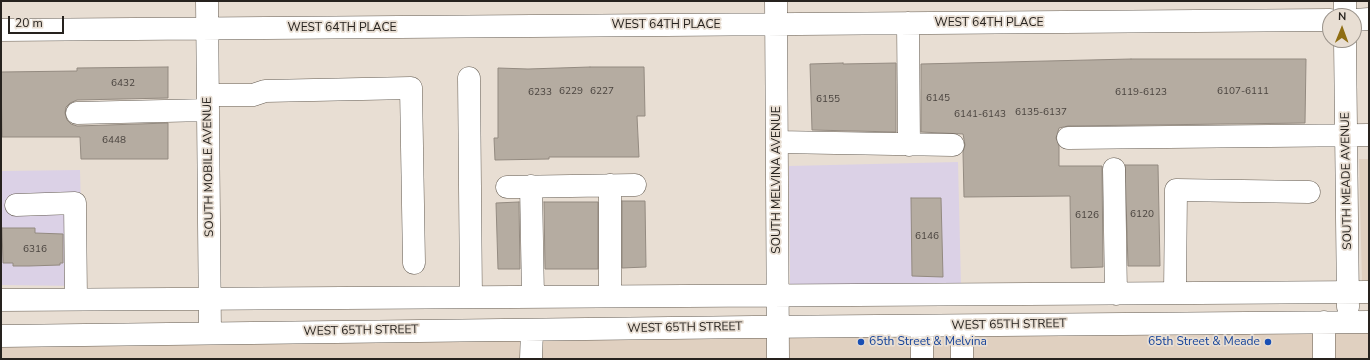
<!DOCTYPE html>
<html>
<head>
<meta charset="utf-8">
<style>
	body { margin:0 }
	#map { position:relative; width:1370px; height:360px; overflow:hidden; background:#e8ded3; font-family:"Nunito Sans",sans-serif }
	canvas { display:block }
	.frame { position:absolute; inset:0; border:2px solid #26221e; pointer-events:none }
	.north { position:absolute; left:1322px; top:8px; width:40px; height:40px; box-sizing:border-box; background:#e8ded3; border:1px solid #9a938b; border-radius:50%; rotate:1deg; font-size:11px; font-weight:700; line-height:16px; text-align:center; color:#26221e }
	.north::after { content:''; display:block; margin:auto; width:14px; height:18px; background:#8f6d12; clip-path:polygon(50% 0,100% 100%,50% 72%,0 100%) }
	.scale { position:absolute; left:8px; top:16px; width:56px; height:18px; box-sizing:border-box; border:2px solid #26221e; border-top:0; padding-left:5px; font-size:12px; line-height:14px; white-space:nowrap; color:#26221e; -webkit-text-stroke:3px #e8ded3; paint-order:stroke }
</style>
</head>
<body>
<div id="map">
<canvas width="1370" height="360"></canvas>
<div class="frame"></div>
<div class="north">N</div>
<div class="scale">20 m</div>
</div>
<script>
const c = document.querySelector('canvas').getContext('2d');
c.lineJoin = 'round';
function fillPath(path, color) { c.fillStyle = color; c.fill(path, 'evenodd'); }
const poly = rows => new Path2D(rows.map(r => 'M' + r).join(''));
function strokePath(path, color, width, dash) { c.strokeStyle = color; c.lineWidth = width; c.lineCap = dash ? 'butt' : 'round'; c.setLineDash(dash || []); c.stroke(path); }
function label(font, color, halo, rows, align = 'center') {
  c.font = font + ' "Nunito Sans",sans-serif'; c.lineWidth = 3.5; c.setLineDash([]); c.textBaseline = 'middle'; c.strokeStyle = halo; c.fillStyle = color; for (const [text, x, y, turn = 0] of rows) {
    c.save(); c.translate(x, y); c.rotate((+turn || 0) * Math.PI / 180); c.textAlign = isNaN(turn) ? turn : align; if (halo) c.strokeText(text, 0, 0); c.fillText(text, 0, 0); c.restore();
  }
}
fillPath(poly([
	[958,162,961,286,790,289,789,166],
	[80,170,83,286,1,285,1,171]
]), '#dbd1e6');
fillPath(poly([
	[1359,159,1369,159,1369,283,1362,283],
	[1369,328,1369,359,1,359,1,345]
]), '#e0d0c0');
const building = poly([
	[1131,59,1306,59,1305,123,1068,126,1059,128,1056,138,1059,146,1059,166,1102,166,1103,267,1071,268,1070,196,964,197,963,152,965,145,963,134,921,132,921,64,1131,59],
	[843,63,843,64,896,63,896,132,812,130,810,64,843,63],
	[168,67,168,98,77,100,70,103,66,107,65,113,67,120,71,124,77,126,168,123,168,159,81,159,80,137,2,137,1,72,77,71,77,68,168,67],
	[590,67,644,67,645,116,637,116,639,157,549,157,549,159,495,160,494,138,498,138,498,68,528,69,590,67],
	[1125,165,1158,165,1160,266,1128,266,1125,165],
	[911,198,941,198,943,277,912,276,911,198],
	[622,201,645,201,646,267,622,268,622,201],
	[519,202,520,269,498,269,496,203,519,202],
	[544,202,598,202,598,269,545,269,544,202],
	[2,228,35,228,35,233,63,234,63,263,60,263,60,265,29,266,13,266,13,263,3,263,2,228]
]);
fillPath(building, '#b5aca1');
strokePath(building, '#938a80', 1);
const minor = poly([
	[207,1,210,333],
	[776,1,778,359],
	[1345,1,1345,16],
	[1354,20,1369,19],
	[908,23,909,145],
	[1,30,1330,20],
	[1345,40,1348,307],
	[469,78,471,297],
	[208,95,253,95,265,91,411,88,414,263],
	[77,113,208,110],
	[1068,138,1369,135],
	[777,142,953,145],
	[1114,169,1116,294],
	[610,185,610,296],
	[531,186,533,297],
	[507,187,635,185],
	[16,205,75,203,76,299],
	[1175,293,1176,190,1309,192],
	[1,300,1369,292],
	[1324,322,1324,359],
	[922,326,922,359],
	[962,326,962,359],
	[1,336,754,327,1369,322],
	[531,359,532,330]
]);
strokePath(minor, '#655d53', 23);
strokePath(minor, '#fff', 22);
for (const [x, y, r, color] of [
	[861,342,4,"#1a4fb4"],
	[1268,342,4,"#1a4fb4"]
]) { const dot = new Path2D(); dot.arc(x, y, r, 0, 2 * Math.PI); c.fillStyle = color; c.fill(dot); strokePath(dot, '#e8ded3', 1.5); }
label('10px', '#4a443f', null, [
	["6432",123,84],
	["6229",571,92],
	["6227",602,92],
	["6107-6111",1243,92],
	["6233",540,93],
	["6119-6123",1141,93],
	["6145",938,99],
	["6155",828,100],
	["6135-6137",1041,113],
	["6141-6143",980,115],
	["6448",114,141],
	["6120",1142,215],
	["6126",1087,216],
	["6146",927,237],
	["6316",35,250]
]);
label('12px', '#26221e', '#e8ded3', [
	["WEST 64TH PLACE",989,23],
	["WEST 64TH PLACE",666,25],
	["WEST 64TH PLACE",342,28],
	["SOUTH MOBILE AVENUE",209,167,-91],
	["SOUTH MELVINA AVENUE",777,180,-90],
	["SOUTH MEADE AVENUE",1347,181,-91],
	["WEST 65TH STREET",1009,325,-1],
	["WEST 65TH STREET",685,328,-1],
	["WEST 65TH STREET",361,331,-1]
]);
label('12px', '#164399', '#e8ded3', [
	["65th Street & Melvina",869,342],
	["65th Street & Meade",1260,342,"right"]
], 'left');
</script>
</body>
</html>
